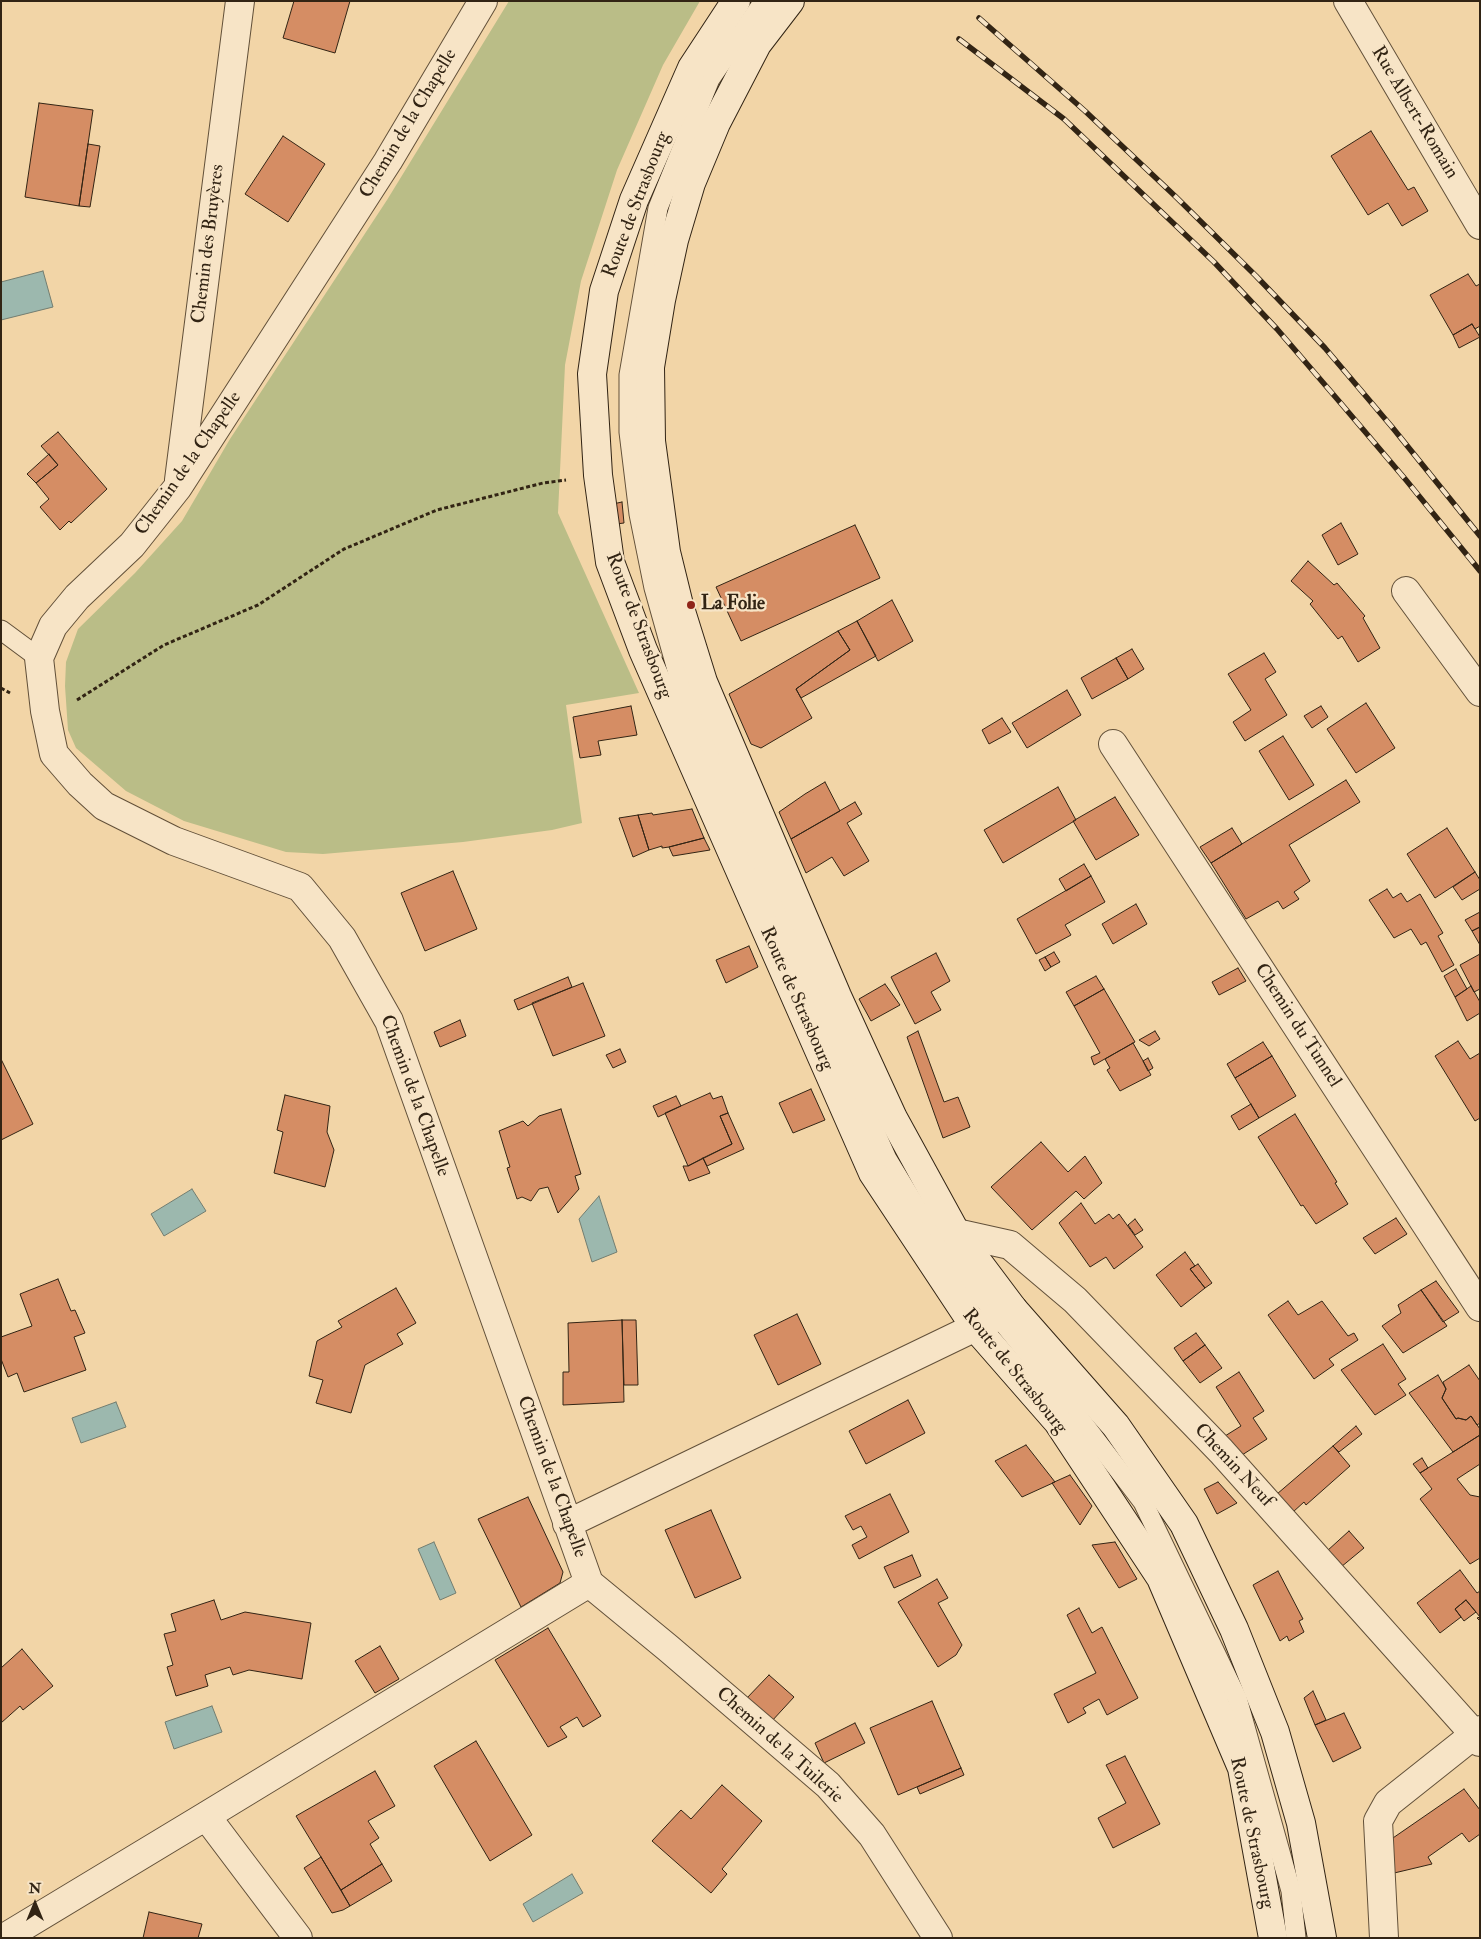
<!DOCTYPE html>
<html>
<head>
<meta charset="utf-8">
<style>
	body { margin:0 }
	#map { position:relative; width:1481px; height:1939px; overflow:hidden; background:#f2d5a7; font-family:"IM FELL Double Pica",serif }
	canvas { display:block }
	.frame { position:absolute; inset:0; border:2px solid #322414; pointer-events:none }
	.north { position:absolute; left:10px; top:1879px; width:50px; height:50px; -webkit-text-stroke:4px #f7e4c6; paint-order:stroke; rotate:0deg; font-size:14px; font-weight:700; line-height:20px; text-align:center; color:#322414 }
	.north::after { content:''; display:block; margin:auto; width:18px; height:22px; background:#322414; clip-path:polygon(50% 0,100% 100%,50% 72%,0 100%) }
</style>
</head>
<body>
<div id="map">
<canvas width="1481" height="1939"></canvas>
<div class="frame"></div>
<div class="north">N</div>
</div>
<script>
const c = document.querySelector('canvas').getContext('2d');
c.lineJoin = 'round';
function fillPath(path, color) { c.fillStyle = color; c.fill(path, 'evenodd'); }
const poly = rows => new Path2D(rows.map(r => 'M' + r).join(''));
function strokePath(path, color, width, dash) { c.strokeStyle = color; c.lineWidth = width; c.lineCap = dash ? 'butt' : 'round'; c.setLineDash(dash || []); c.stroke(path); }
function label(font, color, halo, rows, align = 'center') {
  c.font = font + ' "IM FELL Double Pica",serif'; c.lineWidth = 4.5; c.setLineDash([]); c.textBaseline = 'middle'; c.strokeStyle = halo; c.fillStyle = color; for (const [text, x, y, turn = 0] of rows) {
    c.save(); c.translate(x, y); c.rotate((+turn || 0) * Math.PI / 180); c.textAlign = isNaN(turn) ? turn : align; if (halo) c.strokeText(text, 0, 0); c.fillText(text, 0, 0); c.restore();
  }
}
fillPath(poly([
	[509,1,700,1,663,65,617,170,581,281,565,365,558,513,639,693,566,705,582,823,552,830,463,842,323,854,286,852,184,821,126,791,76,748,68,730,65,686,66,662,78,629,135,573,182,521,230,439,387,200]
]), '#babd87');
const water = poly([
	[43,271,53,307,1,320,1,282,43,271],
	[192,1189,206,1211,164,1236,151,1214,192,1189],
	[599,1196,617,1252,592,1262,579,1219,599,1196],
	[116,1402,126,1427,81,1443,72,1418,116,1402],
	[434,1542,456,1593,440,1600,418,1549,434,1542],
	[212,1706,222,1732,174,1749,165,1722,212,1706],
	[572,1874,583,1893,533,1922,523,1904,572,1874]
]);
fillPath(water, '#9cb8ae');
strokePath(water, '#727d70', 1);
const building = poly([
	[294,1,350,1,335,53,283,38,294,1],
	[39,103,93,110,79,206,25,197,39,103],
	[1371,131,1408,190,1414,187,1428,211,1402,226,1388,203,1368,215,1331,156,1371,131],
	[283,136,325,164,288,222,245,194,283,136],
	[88,144,100,146,90,207,79,206,88,144],
	[1468,274,1476,286,1480,284,1480,326,1475,329,1472,324,1453,335,1430,295,1468,274],
	[1472,324,1480,337,1459,348,1453,335,1472,324],
	[58,432,107,489,71,523,69,521,60,530,40,507,49,499,36,483,58,465,41,446,58,432],
	[49,454,58,465,36,483,27,474,49,454],
	[622,502,624,523,616,524,613,504,622,502],
	[1341,523,1358,554,1338,565,1322,535,1341,523],
	[855,525,880,578,741,641,716,587,855,525],
	[1308,561,1334,585,1337,583,1365,616,1363,618,1380,648,1358,662,1342,636,1338,639,1310,604,1313,601,1291,581,1308,561],
	[892,600,913,641,878,661,857,621,892,600],
	[857,621,876,656,801,698,796,689,850,650,838,631,857,621],
	[838,631,850,650,796,689,812,718,761,748,751,744,729,694,838,631],
	[1132,649,1144,669,1128,679,1116,658,1132,649],
	[1264,653,1276,672,1265,679,1287,715,1245,741,1233,722,1251,710,1228,674,1264,653],
	[1116,658,1128,679,1092,699,1081,678,1116,658],
	[1067,690,1081,715,1027,748,1012,723,1067,690],
	[1366,703,1395,748,1356,773,1327,729,1366,703],
	[631,706,637,735,598,741,601,755,580,758,573,717,631,706],
	[1321,706,1328,717,1312,728,1304,716,1321,706],
	[1002,718,1011,732,989,744,982,730,1002,718],
	[1283,736,1314,785,1289,800,1259,751,1283,736],
	[1346,780,1360,802,1289,845,1310,881,1294,892,1299,899,1283,909,1278,901,1246,919,1211,863,1346,780],
	[825,782,840,811,791,839,779,812,805,794,825,782],
	[1058,787,1076,820,1003,863,984,830,1058,787],
	[1115,797,1139,835,1096,860,1073,821,1115,797],
	[855,802,862,814,847,823,869,861,844,876,832,857,806,873,791,839,855,802],
	[692,809,704,838,669,847,662,848,662,846,649,850,638,815,652,813,653,815,692,809],
	[638,815,649,850,633,857,619,818,638,815],
	[1232,828,1242,844,1211,863,1200,847,1232,828],
	[1447,828,1475,872,1435,898,1407,854,1447,828],
	[704,838,710,850,673,856,669,847,704,838],
	[1084,864,1091,876,1066,891,1059,879,1084,864],
	[453,871,477,929,425,951,401,893,453,871],
	[1475,872,1480,880,1480,889,1462,900,1453,887,1475,872],
	[1091,876,1105,902,1065,925,1071,935,1036,954,1017,919,1091,876],
	[1387,889,1393,898,1401,893,1407,902,1420,894,1443,933,1438,936,1454,965,1442,972,1426,942,1421,945,1411,929,1394,938,1369,900,1387,889],
	[1136,904,1147,924,1113,944,1102,924,1136,904],
	[1480,912,1480,927,1472,931,1465,920,1480,912],
	[1480,927,1480,945,1472,931,1480,927],
	[749,946,758,967,726,983,716,960,749,946],
	[1054,952,1060,962,1051,967,1045,957,1054,952],
	[936,953,950,981,931,992,941,1010,915,1024,891,977,936,953],
	[1480,954,1480,989,1474,992,1460,965,1480,954],
	[1045,957,1051,967,1045,971,1039,960,1045,957],
	[1238,968,1246,981,1219,995,1212,982,1238,968],
	[1456,969,1467,989,1455,997,1444,976,1456,969],
	[1096,976,1104,989,1074,1006,1066,992,1096,976],
	[568,977,572,987,518,1010,514,1000,568,977],
	[583,983,605,1036,553,1056,532,1003,583,983],
	[885,984,900,1005,871,1021,859,999,885,984],
	[1471,986,1480,1002,1480,1013,1467,1021,1455,997,1471,986],
	[1104,989,1135,1042,1094,1065,1091,1057,1100,1053,1074,1006,1104,989],
	[460,1020,466,1036,440,1047,434,1032,460,1020],
	[918,1031,944,1102,958,1097,970,1127,943,1138,907,1037,918,1031],
	[1155,1031,1160,1039,1149,1046,1139,1040,1155,1031],
	[1458,1041,1470,1059,1480,1053,1480,1118,1475,1121,1435,1056,1458,1041],
	[1263,1042,1272,1056,1235,1078,1227,1064,1263,1042],
	[1133,1043,1151,1075,1120,1091,1107,1070,1110,1068,1105,1059,1133,1043],
	[620,1049,626,1062,613,1068,606,1055,620,1049],
	[1272,1056,1296,1096,1259,1118,1235,1078,1272,1056],
	[1148,1058,1153,1068,1148,1071,1143,1061,1148,1058],
	[1,1059,33,1124,1,1140,1,1059],
	[811,1089,825,1120,793,1133,779,1103,811,1089],
	[710,1093,713,1099,722,1096,728,1113,720,1116,732,1144,688,1166,665,1113,710,1093],
	[285,1095,330,1106,327,1132,334,1150,325,1187,274,1173,283,1132,277,1130,285,1095],
	[676,1096,681,1106,658,1117,653,1106,676,1096],
	[1251,1104,1259,1118,1239,1130,1231,1116,1251,1104],
	[561,1109,581,1174,575,1176,579,1189,558,1213,548,1187,539,1189,531,1201,522,1197,517,1199,507,1168,510,1167,499,1131,523,1121,528,1126,539,1116,561,1109],
	[728,1113,744,1149,707,1166,703,1158,732,1144,720,1116,728,1113],
	[1295,1114,1337,1182,1335,1183,1348,1204,1316,1224,1303,1205,1301,1206,1258,1137,1295,1114],
	[1041,1142,1068,1172,1085,1156,1102,1183,1084,1199,1076,1191,1032,1230,991,1187,1041,1142],
	[703,1158,710,1173,689,1181,683,1166,688,1166,703,1158],
	[1081,1203,1095,1224,1109,1214,1113,1219,1119,1214,1143,1247,1114,1269,1106,1257,1090,1267,1059,1223,1081,1203],
	[1396,1218,1407,1234,1375,1254,1363,1238,1396,1218],
	[1135,1219,1143,1230,1135,1235,1128,1225,1135,1219],
	[1185,1252,1195,1266,1190,1269,1205,1288,1181,1307,1156,1275,1185,1252],
	[1198,1264,1212,1283,1205,1288,1190,1269,1198,1264],
	[58,1279,71,1311,75,1310,85,1333,74,1337,86,1370,24,1392,17,1373,8,1377,1,1359,1,1337,32,1326,20,1294,58,1279],
	[1436,1281,1459,1312,1443,1322,1421,1290,1436,1281],
	[396,1288,416,1323,397,1334,403,1344,365,1365,351,1413,316,1403,323,1380,309,1376,317,1341,342,1327,338,1321,396,1288],
	[1421,1290,1447,1326,1403,1353,1382,1326,1401,1313,1398,1305,1421,1290],
	[1288,1301,1298,1315,1322,1301,1348,1336,1354,1333,1358,1340,1329,1359,1334,1365,1314,1379,1268,1315,1288,1301],
	[797,1314,821,1364,778,1385,754,1335,797,1314],
	[622,1320,624,1402,563,1405,563,1372,569,1372,568,1323,622,1320],
	[622,1320,636,1320,638,1385,624,1385,622,1320],
	[1196,1333,1205,1345,1183,1361,1174,1348,1196,1333],
	[1383,1344,1406,1379,1398,1384,1406,1395,1375,1415,1341,1370,1383,1344],
	[1205,1345,1222,1368,1200,1383,1183,1361,1205,1345],
	[1469,1365,1480,1381,1480,1423,1477,1425,1471,1416,1466,1420,1458,1418,1456,1419,1442,1398,1446,1389,1443,1382,1469,1365],
	[1239,1372,1264,1411,1253,1418,1267,1439,1242,1455,1225,1436,1241,1426,1216,1387,1239,1372],
	[1438,1375,1446,1389,1442,1398,1456,1419,1458,1418,1466,1420,1471,1416,1480,1429,1480,1435,1453,1452,1409,1393,1438,1375],
	[908,1400,925,1433,866,1464,849,1431,908,1400],
	[1356,1426,1362,1434,1339,1452,1333,1446,1356,1426],
	[1480,1435,1480,1464,1457,1479,1470,1495,1480,1497,1480,1558,1470,1564,1420,1499,1432,1489,1420,1473,1480,1435],
	[1026,1445,1055,1482,1022,1497,995,1461,1026,1445],
	[1333,1446,1350,1466,1306,1505,1304,1502,1293,1512,1277,1494,1333,1446],
	[1422,1458,1428,1468,1420,1473,1413,1464,1422,1458],
	[1070,1475,1092,1506,1080,1525,1052,1483,1070,1475],
	[1218,1482,1237,1503,1217,1514,1204,1489,1218,1482],
	[890,1494,909,1532,859,1559,852,1545,867,1537,861,1526,853,1530,845,1516,890,1494],
	[528,1497,563,1572,560,1583,521,1607,478,1519,528,1497],
	[711,1510,741,1578,695,1598,665,1530,711,1510],
	[1349,1531,1364,1548,1341,1567,1327,1551,1349,1531],
	[1115,1542,1137,1579,1119,1588,1092,1545,1115,1542],
	[912,1555,921,1576,894,1588,884,1567,912,1555],
	[1460,1570,1477,1593,1480,1591,1480,1621,1477,1618,1480,1617,1466,1600,1455,1609,1461,1617,1440,1633,1417,1603,1460,1570],
	[1278,1571,1303,1619,1299,1621,1304,1632,1289,1641,1287,1636,1280,1641,1253,1585,1278,1571],
	[937,1579,948,1598,938,1603,962,1645,956,1655,938,1667,898,1602,937,1579],
	[214,1600,221,1620,245,1612,311,1623,302,1679,249,1670,233,1675,230,1667,205,1675,208,1686,176,1696,167,1667,173,1665,164,1634,176,1631,171,1614,214,1600],
	[1466,1600,1476,1612,1464,1621,1455,1609,1466,1600],
	[1079,1608,1092,1633,1102,1627,1138,1698,1107,1715,1099,1699,1083,1708,1086,1713,1068,1723,1054,1694,1096,1673,1067,1615,1079,1608],
	[548,1628,601,1716,583,1727,577,1717,560,1727,567,1737,548,1747,495,1660,548,1628],
	[380,1646,399,1679,375,1693,355,1661,380,1646],
	[22,1649,53,1686,23,1710,20,1706,1,1723,1,1668,22,1649],
	[769,1675,794,1697,771,1722,745,1700,769,1675],
	[1313,1691,1326,1720,1315,1725,1304,1698,1313,1691],
	[932,1701,961,1768,898,1795,870,1728,932,1701],
	[1344,1713,1361,1748,1333,1762,1315,1725,1344,1713],
	[855,1723,865,1743,824,1763,815,1743,855,1723],
	[476,1741,532,1835,490,1861,434,1766,476,1741],
	[1125,1756,1160,1824,1113,1848,1098,1818,1126,1803,1106,1765,1125,1756],
	[961,1768,964,1775,920,1794,917,1787,961,1768],
	[375,1771,395,1806,368,1821,379,1838,370,1844,382,1864,341,1890,296,1816,375,1771],
	[722,1785,762,1821,722,1869,727,1874,711,1893,652,1841,681,1810,691,1819,722,1785],
	[1464,1789,1480,1810,1480,1834,1469,1842,1462,1833,1428,1857,1432,1864,1390,1874,1390,1840,1464,1789],
	[321,1857,350,1906,343,1910,332,1913,304,1868,321,1857],
	[382,1864,392,1881,350,1906,341,1890,382,1864],
	[149,1912,202,1924,198,1938,143,1938,149,1912]
]);
fillPath(building, '#d58d64');
strokePath(building, '#322414', 1);
const lane = poly([
	[764,1,710,79,658,208,629,375,629,432,639,514,654,588,682,688,763,878,887,1159,938,1243,1057,1389,1143,1502,1237,1698,1291,1891,1296,1938],
	[1,630,39,658]
]);
const street = poly([
	[1348,1,1480,225],
	[179,480,240,1],
	[1406,591,1480,692],
	[1113,744,1480,1307],
	[956,1233,1010,1245,1075,1300,1221,1451,1474,1734,1480,1742],
	[567,1524,1013,1309],
	[589,1583,668,1648,828,1785,872,1835,938,1938],
	[4,1938,206,1816],
	[298,1938,206,1816,589,1583,389,1021,342,938,300,887,174,841,104,806,80,784,54,754,45,711,39,658,53,626,77,597,132,545,178,487,388,161,483,1],
	[1384,1938,1378,1821,1388,1803,1480,1730]
]);
const secondary = poly([
	[736,1,692,68,634,200,604,291,592,374,598,475,610,562,643,650,873,1173,975,1327,1058,1422,1161,1578,1242,1768,1273,1938],
	[790,1,757,44,716,123,691,183,674,240,661,300,650,367,651,441,666,552,679,605,703,682,837,996,893,1118,956,1233,1013,1309,1116,1426,1184,1524,1234,1629,1275,1732,1301,1823,1322,1938]
]);
strokePath(lane, '#625039', 21);
strokePath(street, '#625039', 30);
strokePath(secondary, '#322414', 30);
strokePath(poly([
	[1,688,10,693],
	[77,700,164,645,258,605,344,549,437,510,543,483,566,480]
]), '#322414', 3, [4, 2.5]);
strokePath(lane, '#f7e4c6', 19);
strokePath(street, '#f7e4c6', 28);
strokePath(secondary, '#f7e4c6', 28);
const rail = poly([
	[979,18,1085,111,1176,197,1256,276,1325,348,1392,427,1480,536],
	[959,39,1064,119,1214,262,1277,329,1344,407,1406,480,1480,571]
]);
strokePath(rail, '#322414', 5.5);
strokePath(rail, '#f7e4c6', 4, [11]);
for (const [x, y, r, color] of [
	[691,605,5,"#8f2418"]
]) { const dot = new Path2D(); dot.arc(x, y, r, 0, 2 * Math.PI); c.fillStyle = color; c.fill(dot); strokePath(dot, '#f7e4c6', 2); }
label('19px', '#322414', '#f7e4c6', [
	["Rue Albert-Romain",1414,113,59],
	["Chemin de la Chapelle",409,124,-59],
	["Route de Strasbourg",637,205,-69],
	["Chemin des Bruyères",209,244,-83],
	["Chemin de la Chapelle",189,464,-55],
	["Route de Strasbourg",638,626,69],
	["Route de Strasbourg",796,999,66],
	["Chemin du Tunnel",1297,1026,57],
	["Chemin de la Chapelle",414,1096,70],
	["Route de Strasbourg",1014,1372,51],
	["Chemin Neuf",1233,1466,47],
	["Chemin de la Chapelle",551,1477,70],
	["Chemin de la Tuilerie",779,1746,42],
	["Route de Strasbourg",1251,1833,78]
]);
label('bold 19px', '#322414', '#f7e4c6', [
	["La Folie",701,605]
], 'left');
</script>
</body>
</html>
